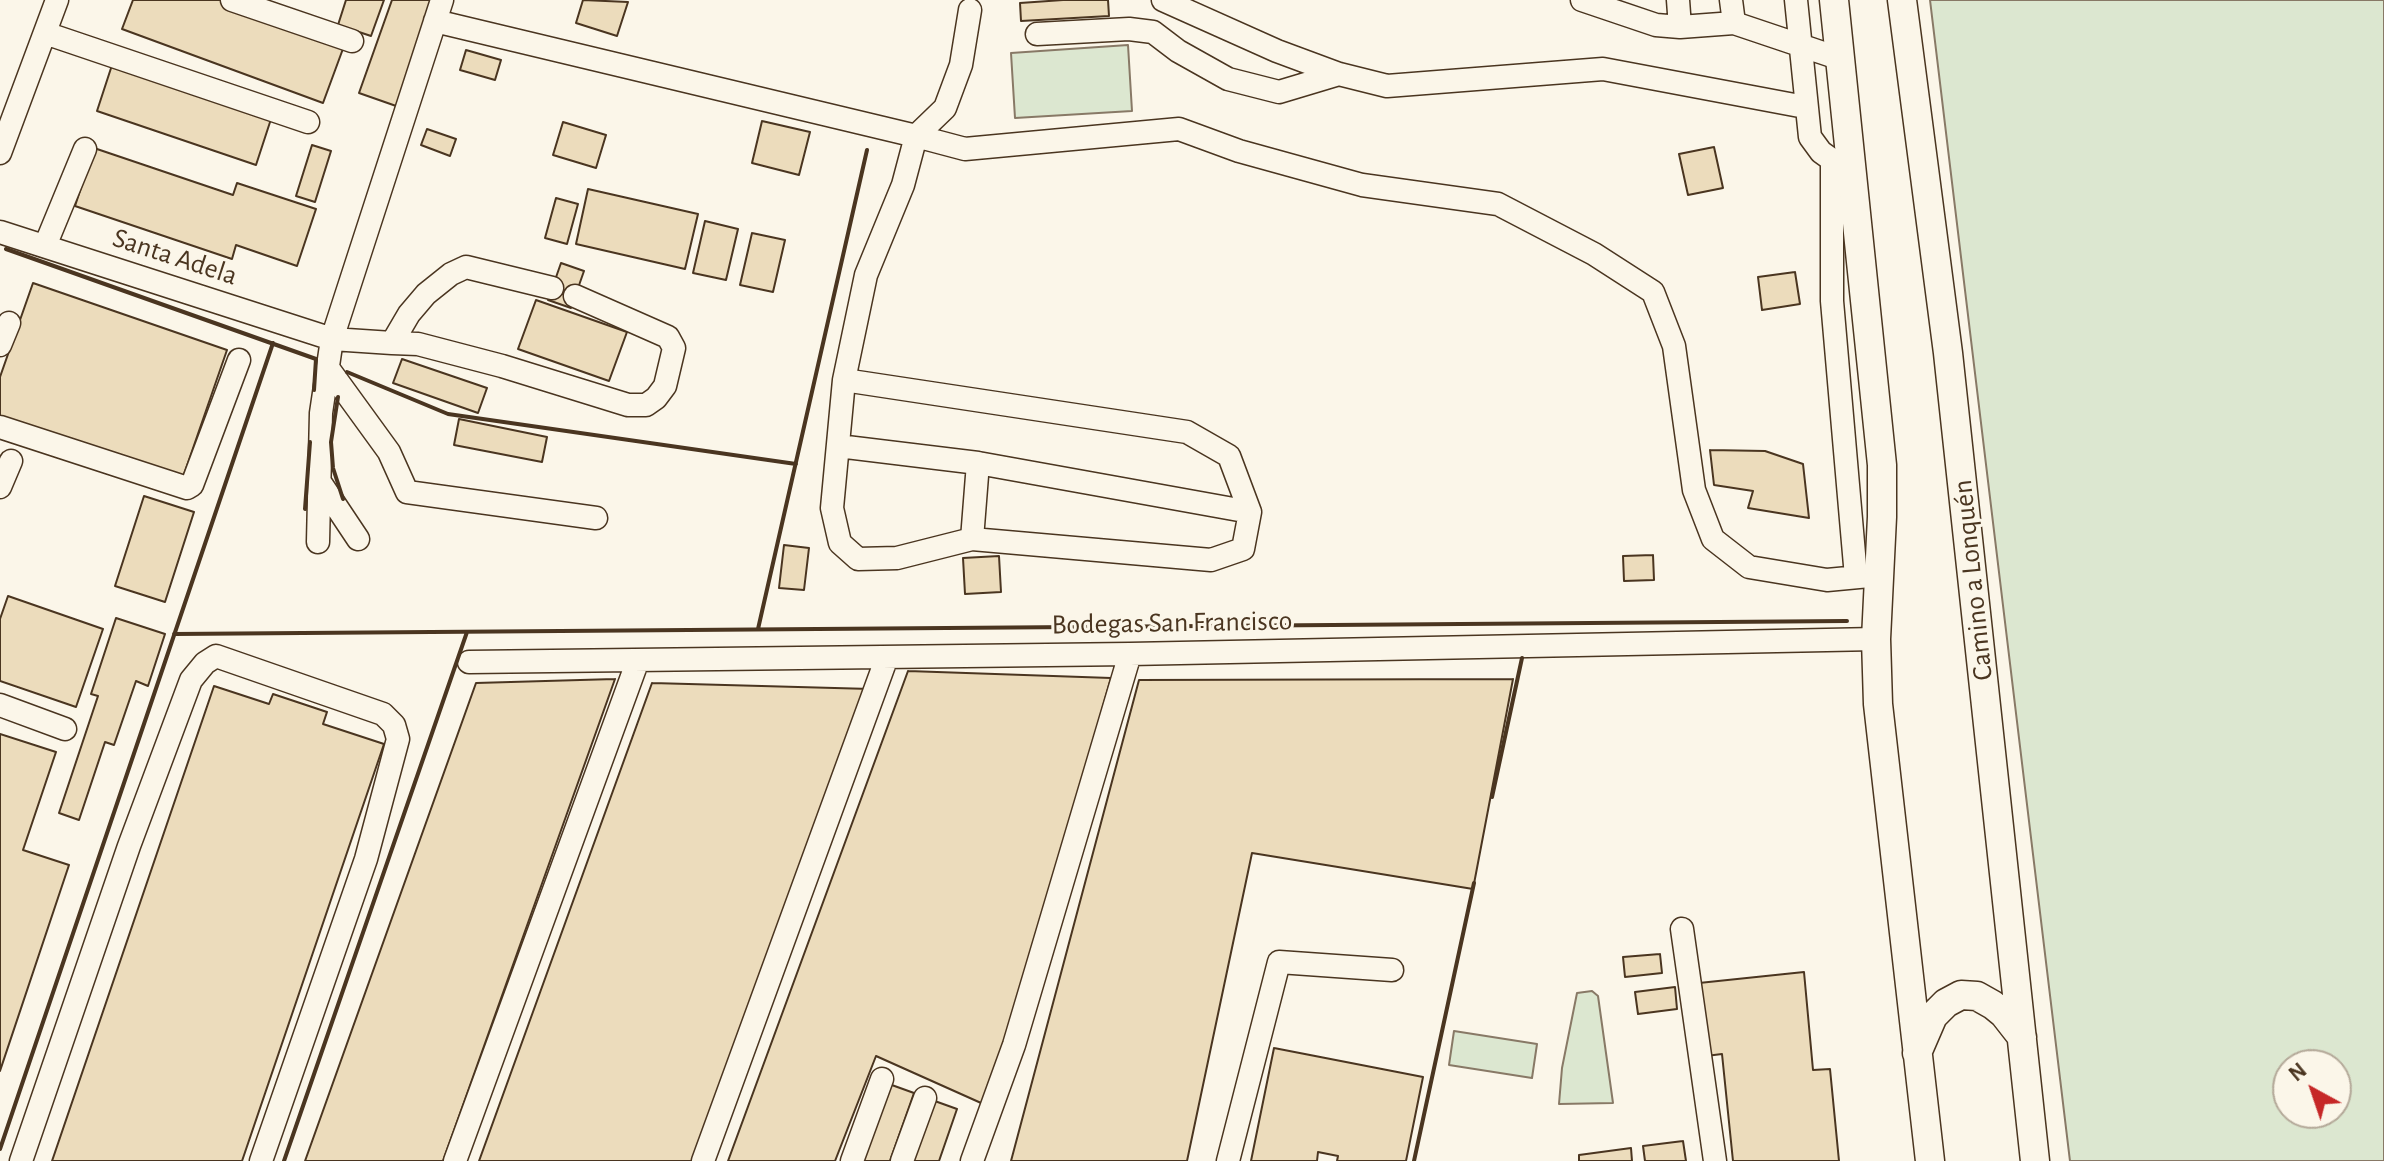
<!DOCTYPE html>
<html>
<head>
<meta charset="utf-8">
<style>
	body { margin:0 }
	#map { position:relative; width:2384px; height:1161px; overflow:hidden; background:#fbf6e9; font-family:"Alegreya Sans",sans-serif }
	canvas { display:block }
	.north { position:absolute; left:2272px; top:1049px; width:80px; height:80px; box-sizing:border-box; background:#fbf6e9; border:2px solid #b4a999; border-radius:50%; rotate:320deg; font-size:22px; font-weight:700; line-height:32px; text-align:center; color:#4a3520 }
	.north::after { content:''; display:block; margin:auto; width:28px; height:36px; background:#c62828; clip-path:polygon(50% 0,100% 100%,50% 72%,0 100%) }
</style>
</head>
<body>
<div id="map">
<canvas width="2384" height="1161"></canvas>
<div class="north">N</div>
</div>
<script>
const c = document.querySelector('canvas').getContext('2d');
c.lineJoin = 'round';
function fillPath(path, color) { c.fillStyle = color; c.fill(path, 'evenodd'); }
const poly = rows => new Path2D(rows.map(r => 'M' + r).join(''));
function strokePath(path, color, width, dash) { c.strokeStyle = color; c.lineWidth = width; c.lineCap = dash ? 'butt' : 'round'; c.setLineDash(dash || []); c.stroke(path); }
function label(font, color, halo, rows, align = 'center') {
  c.font = font + ' "Alegreya Sans",sans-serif'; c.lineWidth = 6; c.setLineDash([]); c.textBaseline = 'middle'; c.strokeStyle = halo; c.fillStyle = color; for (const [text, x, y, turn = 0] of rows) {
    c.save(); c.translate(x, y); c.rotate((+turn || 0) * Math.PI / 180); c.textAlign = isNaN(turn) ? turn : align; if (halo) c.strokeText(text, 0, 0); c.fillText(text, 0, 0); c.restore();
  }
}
const green = poly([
	[1930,0,2384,0,2384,1161,2070,1161,1930,0],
	[2288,1065,2336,1065,2336,1113,2288,1113,2288,1065],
	[1128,45,1132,111,1015,118,1011,53,1128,45],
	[1592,991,1598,996,1613,1103,1559,1104,1562,1068,1577,993,1592,991],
	[1454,1031,1537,1044,1532,1078,1449,1065,1454,1031]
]);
fillPath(green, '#dce7d0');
strokePath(green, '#887966', 2);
const building = poly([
	[133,0,220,0,344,46,323,103,122,29,133,0],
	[346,0,384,0,371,36,338,25,346,0],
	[392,0,437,0,399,107,359,93,392,0],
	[583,0,628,2,617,36,576,23,583,0],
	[1063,0,1108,0,1109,16,1021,21,1020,3,1063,0],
	[466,50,501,60,495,80,460,70,466,50],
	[113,62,272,116,256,165,97,111,113,62],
	[762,121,810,132,799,175,752,163,762,121],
	[563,122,606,135,596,168,553,155,563,122],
	[427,129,456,139,450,156,421,145,427,129],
	[312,145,331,151,315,202,296,196,312,145],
	[1714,147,1723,188,1688,195,1679,154,1714,147],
	[94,148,233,195,237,183,316,209,297,266,236,245,232,259,75,206,94,148],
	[588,189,698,214,685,269,576,244,588,189],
	[556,198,578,204,567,244,545,238,556,198],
	[705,221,738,229,726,280,693,273,705,221],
	[752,233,785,240,773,292,740,285,752,233],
	[561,263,584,271,571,308,548,300,561,263],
	[1795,272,1800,304,1762,310,1758,277,1795,272],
	[33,283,227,350,182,480,0,417,0,377,33,283],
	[536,300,627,332,609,381,518,349,536,300],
	[402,359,487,388,478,413,393,383,402,359],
	[459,419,547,437,542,462,454,445,459,419],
	[1710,450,1765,451,1803,464,1809,518,1748,508,1753,491,1714,485,1710,450],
	[144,496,194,512,165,602,115,586,144,496],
	[784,545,809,548,804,590,779,588,784,545],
	[1653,555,1654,580,1624,581,1623,556,1653,555],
	[999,556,1001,592,965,594,963,558,999,556],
	[8,596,103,629,76,707,0,681,0,619,8,596],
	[116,618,165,634,148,686,136,681,114,745,105,742,79,820,59,813,98,696,91,694,116,618],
	[908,671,1111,678,990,1107,876,1056,835,1161,728,1161,908,671],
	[615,679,443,1161,305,1161,476,683,615,679],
	[1513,679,1473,889,1252,853,1187,1161,1011,1161,1139,680,1513,679],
	[652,683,871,689,700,1161,479,1161,652,683],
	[214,686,269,704,273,694,327,712,323,724,384,744,242,1161,52,1161,214,686],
	[0,734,56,752,23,850,69,865,0,1071,0,734],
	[1660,954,1662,973,1625,977,1623,957,1660,954],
	[1804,972,1813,1070,1830,1069,1839,1161,1733,1161,1722,1054,1706,1056,1699,983,1804,972],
	[1675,987,1677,1009,1638,1014,1635,992,1675,987],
	[1274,1048,1423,1077,1406,1161,1337,1161,1338,1156,1318,1152,1317,1161,1251,1161,1274,1048],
	[889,1084,914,1093,890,1161,861,1161,889,1084],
	[932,1100,957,1109,939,1161,910,1161,932,1100],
	[1683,1141,1686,1161,1645,1161,1643,1146,1683,1141],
	[1631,1148,1632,1161,1579,1161,1579,1155,1631,1148]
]);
fillPath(building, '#ecdcbc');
strokePath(building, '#4a3520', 2);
const minor = poly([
	[232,0,352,41],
	[1163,0,1277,51,1339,74,1387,86,1603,69,1805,107],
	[1582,0,1656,25,1680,27,1734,23],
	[1678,0,1680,27],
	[1731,0,1734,23,1841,59],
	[1796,0,1810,137,1821,152,1842,167],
	[435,21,916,136,945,108,961,65,970,10],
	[45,33,308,122],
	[1037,34,1129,29,1153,32,1178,51,1228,79,1279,92,1339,74],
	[0,153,57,0],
	[1832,160,1832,301,1856,577],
	[0,232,332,339,392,343],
	[45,246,85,149],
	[552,288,466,267,451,274,426,294,409,314,392,343,418,344,502,366,628,405,646,405,656,398,665,386,674,348,668,337,575,296],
	[0,345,9,323],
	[328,368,389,452,407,492,596,518],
	[844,380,1187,432,1229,456,1250,512,1243,549,1211,560,972,539,897,558,858,559,840,543,832,508,844,380,866,275,903,185,916,136,965,149,1179,129,1239,151,1362,185,1498,204,1594,254,1653,292,1674,346,1694,490,1713,539,1749,567,1827,580,1880,575],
	[0,427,187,488,192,485,239,360],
	[838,446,978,463,1250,512],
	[320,482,358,539],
	[0,487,11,461],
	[972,539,978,463],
	[318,542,321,413,332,339,442,0],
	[469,662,1130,654,1876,639],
	[0,705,65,729],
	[1682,929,1715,1161],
	[21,1161,129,846,191,680,205,663,216,656,383,714,394,725,398,739,366,859,261,1161],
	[455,1161,638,660],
	[703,1161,887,657],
	[852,1161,882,1079],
	[902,1161,925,1098],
	[972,1161,1014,1045,1130,654],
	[1228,1161,1279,962,1392,970]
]);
const major = poly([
	[1834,0,1882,465,1882,517,1876,639,1878,704,1930,1161],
	[1902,0,1948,353,2035,1161],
	[1917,1053,1933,1016,1946,1003,1961,995,1977,996,1993,1005,2004,1014,2022,1037]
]);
strokePath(minor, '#4a3520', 25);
strokePath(major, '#4a3520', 31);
strokePath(minor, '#fbf6e9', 22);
strokePath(major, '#fbf6e9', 28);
strokePath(poly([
	[6,249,316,359,314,390],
	[347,372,448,414,796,464],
	[338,397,331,442,333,468,343,499],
	[305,509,310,442],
	[758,629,867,150],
	[174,634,1847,621],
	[1492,797,1522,658],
	[0,1149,273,343],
	[284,1161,467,632],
	[1414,1161,1474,883]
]), '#4a3520', 4);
label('28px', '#4a3520', '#fbf6e9', [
	["Santa Adela",175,257,18],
	["Camino a Lonquén",1973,580,-96],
	["Bodegas San Francisco",1172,623,-1]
]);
</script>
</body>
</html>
